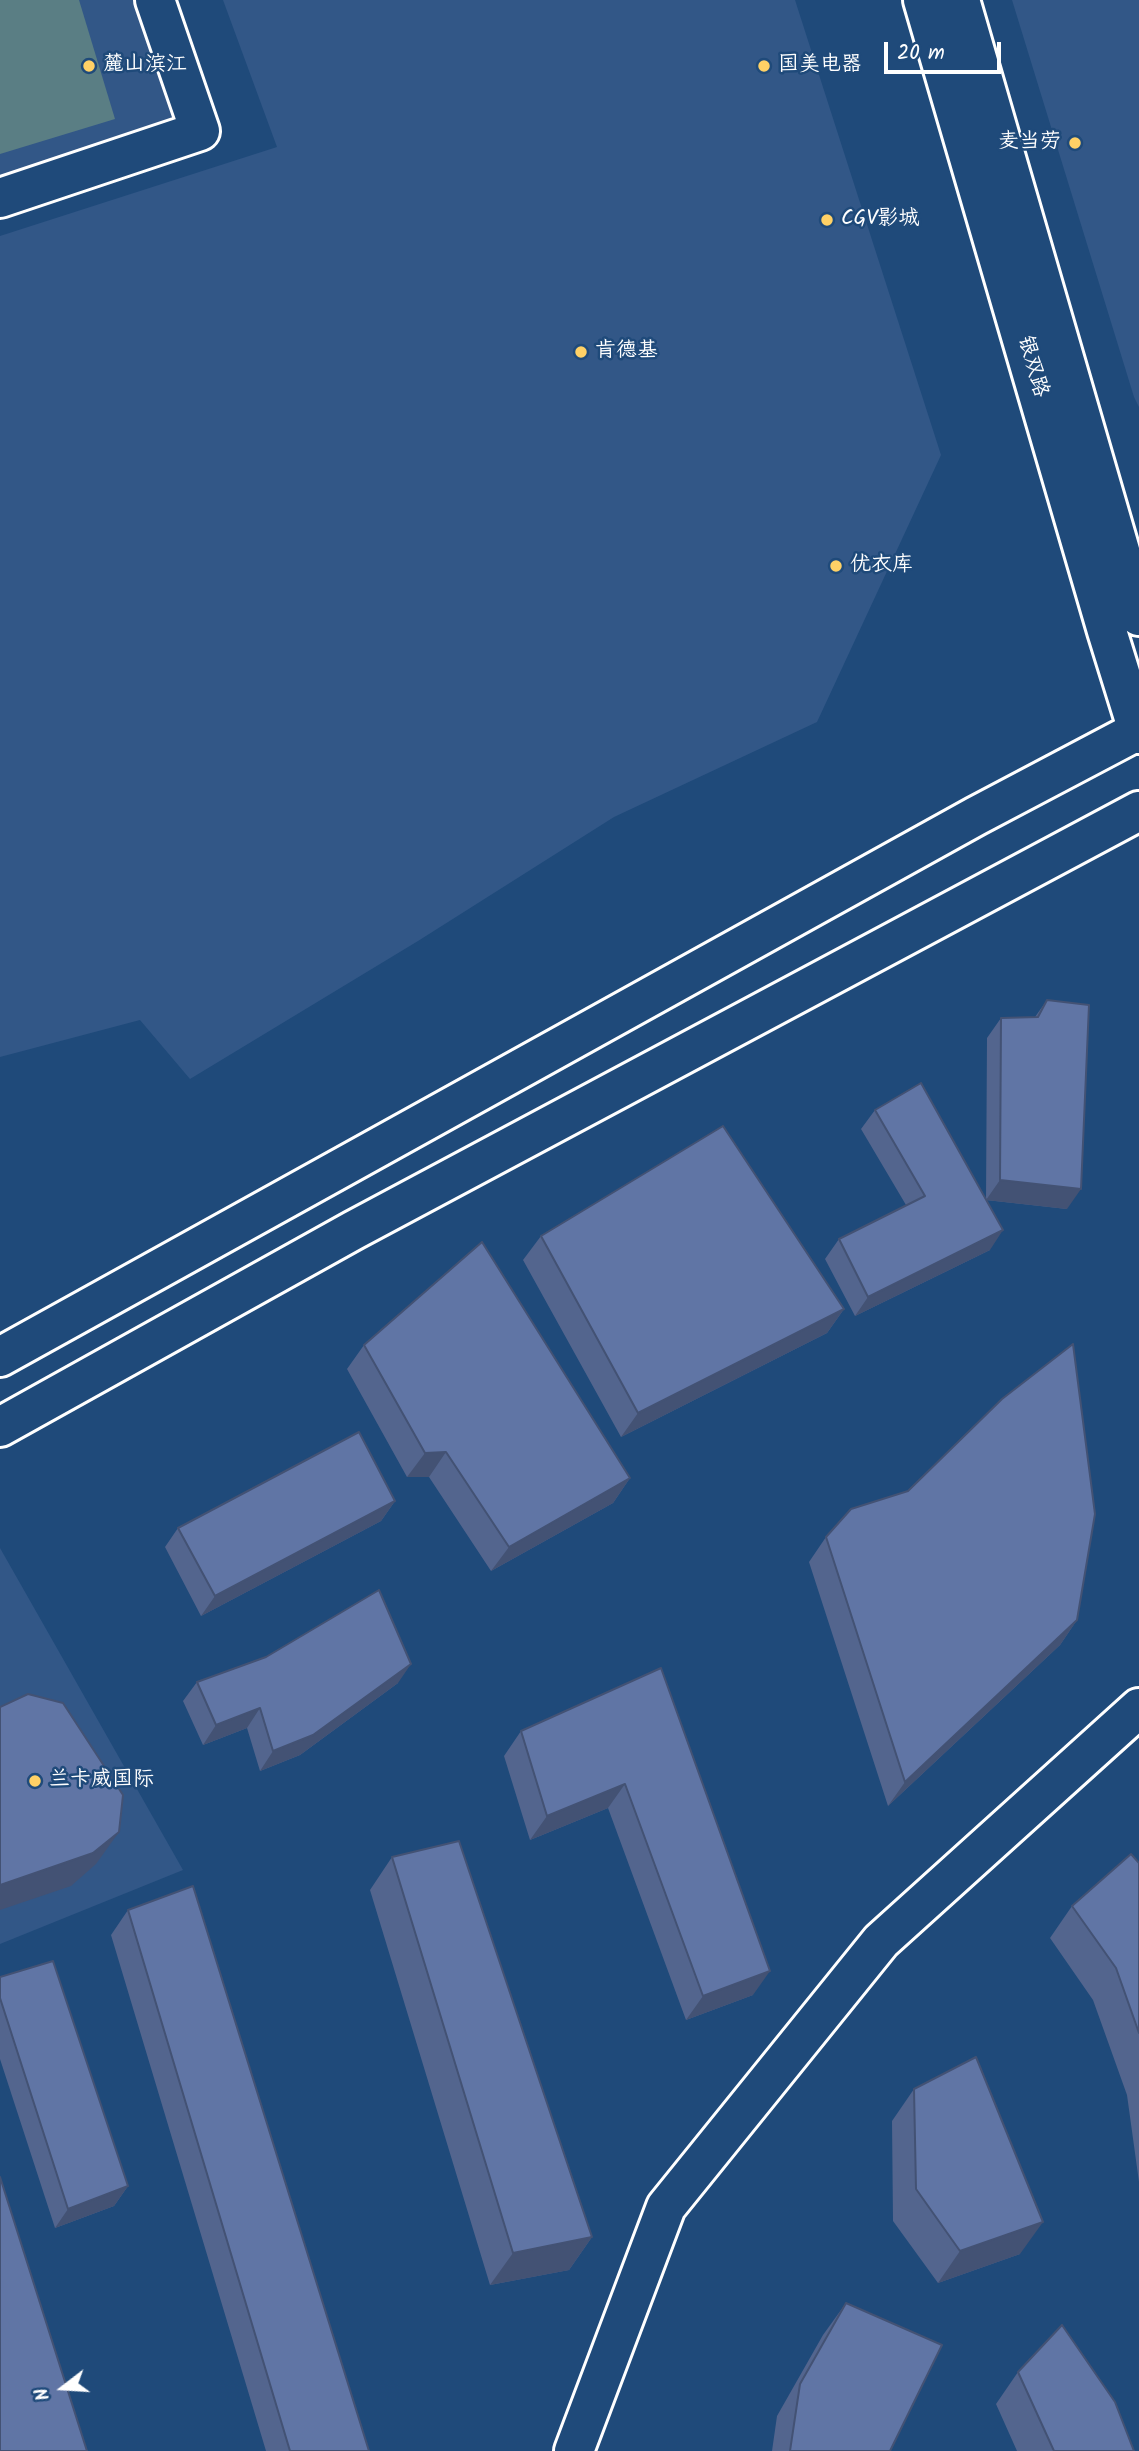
<!DOCTYPE html>
<html>
<head>
<meta charset="utf-8">
<style>
	body { margin:0 }
	#map { position:relative; width:1139px; height:2451px; overflow:hidden; background:#1f4a7a; font-family:Kalam,sans-serif }
	canvas { display:block }
	.north { position:absolute; left:28px; top:2353px; width:70px; height:70px; -webkit-text-stroke:5px #1f4a7a; paint-order:stroke; rotate:253deg; font-size:19px; font-weight:700; line-height:28px; text-align:center; color:#fff }
	.north::after { content:''; display:block; margin:auto; width:24px; height:32px; background:#fff; clip-path:polygon(50% 0,100% 100%,50% 72%,0 100%) }
	.scale { position:absolute; left:884px; top:42px; width:117px; height:32px; box-sizing:border-box; border:4px solid #fff; border-top:0; padding-left:9px; font-size:21px; line-height:24px; white-space:nowrap; color:#fff; -webkit-text-stroke:5px #1f4a7a; paint-order:stroke }
</style>
</head>
<body>
<div id="map">
<canvas width="1139" height="2451"></canvas>
<div class="north">N</div>
<div class="scale">20 m</div>
</div>
<script>
const c = document.querySelector('canvas').getContext('2d');
c.lineJoin = 'round';
function fillPath(path, color) { c.fillStyle = color; c.fill(path, 'evenodd'); }
const poly = rows => new Path2D(rows.map(r => 'M' + r).join(''));
function strokePath(path, color, width, dash) { c.strokeStyle = color; c.lineWidth = width; c.lineCap = dash ? 'butt' : 'round'; c.setLineDash(dash || []); c.stroke(path); }
function label(font, color, halo, rows, align = 'center') {
  c.font = font + ' Kalam,"LXGW WenKai TC",sans-serif'; c.lineWidth = 5; c.setLineDash([]); c.textBaseline = 'middle'; c.strokeStyle = halo; c.fillStyle = color; for (const [text, x, y, turn = 0] of rows) {
    c.save(); c.translate(x, y); c.rotate((+turn || 0) * Math.PI / 180); c.textAlign = isNaN(turn) ? turn : align; if (halo) c.strokeText(text, 0, 0); c.fillText(text, 0, 0); c.restore();
  }
}
fillPath(poly([
	[0,0,155,0,200,131,0,198],
	[223,0,795,0,941,455,817,722,614,817,418,941,190,1079,140,1020,0,1057,0,236,277,147],
	[1012,0,1139,0,1139,407,1134,397],
	[0,1548,183,1870,0,1944]
]), '#325787');
fillPath(poly([
	[0,0,79,0,115,119,0,154]
]), '#5a7e84');
const minor = poly([
	[0,198,200,131,155,0],
	[574,2451,666,2207,881,1941,1139,1708]
]);
const secondary = poly([
	[923,0,1107,631,1139,734],
	[960,0,1139,616],
	[0,1357,976,816,1139,730],
	[0,1427,354,1230,1139,811]
]);
strokePath(minor, '#fff', 44);
strokePath(secondary, '#fff', 44);
strokePath(minor, '#1f4a7a', 38);
strokePath(secondary, '#1f4a7a', 38);
fillPath(poly([
	[1047,1000,1067,1209,986,1200,990,1250,855,1316,825,1259,839,1239,906,1205,861,1129,875,1110,986,1199,987,1038,1001,1018,1035,1017],
	[541,1236,844,1309,827,1333,621,1437,523,1260],
	[364,1345,630,1478,613,1503,491,1571,429,1477,407,1477,347,1369],
	[395,1501,381,1521,201,1616,165,1547,178,1528],
	[826,1537,1077,1620,1060,1645,888,1806,809,1562],
	[661,1668,753,1995,686,2020,608,1808,530,1840,504,1756,521,1731],
	[197,1682,398,1683,300,1755,260,1771,247,1728,203,1745,183,1701],
	[392,1857,592,2237,569,2270,490,2285,370,1890],
	[1139,1863,1139,2182,1127,2095,1093,2000,1050,1938,1072,1906],
	[128,1910,369,2451,266,2451,111,1935],
	[0,1977,128,2186,114,2206,55,2228,0,2059],
	[914,2089,1020,2254,938,2283,893,2221,892,2121],
	[846,2303,890,2451,772,2451,777,2416,823,2335],
	[1018,2372,1134,2451,1017,2451,996,2404]
]), '#53658e');
fillPath(poly([
	[1000,1180,1081,1189,1067,1209,986,1200],
	[1003,1230,990,1250,855,1316,868,1297],
	[844,1309,827,1333,621,1437,638,1413],
	[446,1452,429,1477,407,1477,425,1453],
	[630,1478,613,1503,491,1571,509,1547],
	[395,1501,381,1521,201,1616,215,1596],
	[1077,1620,1060,1645,888,1806,905,1782],
	[411,1664,398,1683,300,1755,260,1771,273,1751],
	[260,1708,247,1728,203,1745,216,1725],
	[625,1784,608,1808,530,1840,547,1816],
	[119,1832,96,1864,71,1886,0,1910,0,1885],
	[770,1971,753,1995,686,2020,703,1996],
	[128,2186,114,2206,55,2228,68,2209],
	[1043,2222,1020,2254,938,2283,960,2251],
	[592,2237,569,2270,490,2285,513,2253]
]), '#435274');
const building = poly([
	[1047,1000,1089,1005,1081,1189,1000,1180,1001,1018,1038,1017,1047,1000],
	[921,1083,1003,1230,868,1297,839,1239,925,1196,875,1110,921,1083],
	[723,1126,844,1309,638,1413,541,1236,723,1126],
	[482,1242,630,1478,509,1547,446,1452,425,1453,364,1345,482,1242],
	[1073,1344,1095,1514,1077,1620,905,1782,826,1537,851,1509,908,1491,1002,1399,1073,1344],
	[359,1432,395,1501,215,1596,178,1528,359,1432],
	[379,1590,411,1664,313,1735,273,1751,260,1708,216,1725,197,1682,266,1657,379,1590],
	[661,1668,770,1971,703,1996,625,1784,547,1816,521,1731,661,1668],
	[28,1694,63,1703,123,1795,119,1832,93,1853,0,1885,0,1707,28,1694],
	[459,1841,592,2237,513,2253,392,1857,459,1841],
	[1131,1854,1139,1863,1139,2033,1116,1968,1072,1906,1131,1854],
	[193,1886,369,2451,290,2451,128,1910,193,1886],
	[53,1961,128,2186,68,2209,0,1998,0,1977,53,1961],
	[976,2057,1043,2222,960,2251,916,2189,914,2089,976,2057],
	[0,2177,87,2451,0,2451,0,2177],
	[846,2303,942,2345,890,2451,790,2451,800,2384,846,2303],
	[1062,2325,1115,2402,1134,2451,1054,2451,1018,2372,1062,2325]
]);
fillPath(building, '#6075a5');
strokePath(building, '#435274', 2);
for (const [x, y, r, color] of [
	[89,66,7,"#ffd166"],
	[764,66,7,"#ffd166"],
	[1075,143,7,"#ffd166"],
	[827,220,7,"#ffd166"],
	[581,352,7,"#ffd166"],
	[836,566,7,"#ffd166"],
	[35,1781,7,"#ffd166"]
]) { const dot = new Path2D(); dot.arc(x, y, r, 0, 2 * Math.PI); c.fillStyle = color; c.fill(dot); strokePath(dot, '#1f4a7a', 2.5); }
label('21px', '#fff', '#1f4a7a', [
	["麓山滨江",103,66],
	["国美电器",778,66],
	["麦当劳",1061,143,"right"],
	["CGV影城",841,220],
	["肯德基",595,352],
	["优衣库",850,566],
	["兰卡威国际",49,1781]
], 'left');
label('21px', '#fff', '#1f4a7a', [
	["银双路",1031,367,74]
]);
</script>
</body>
</html>
